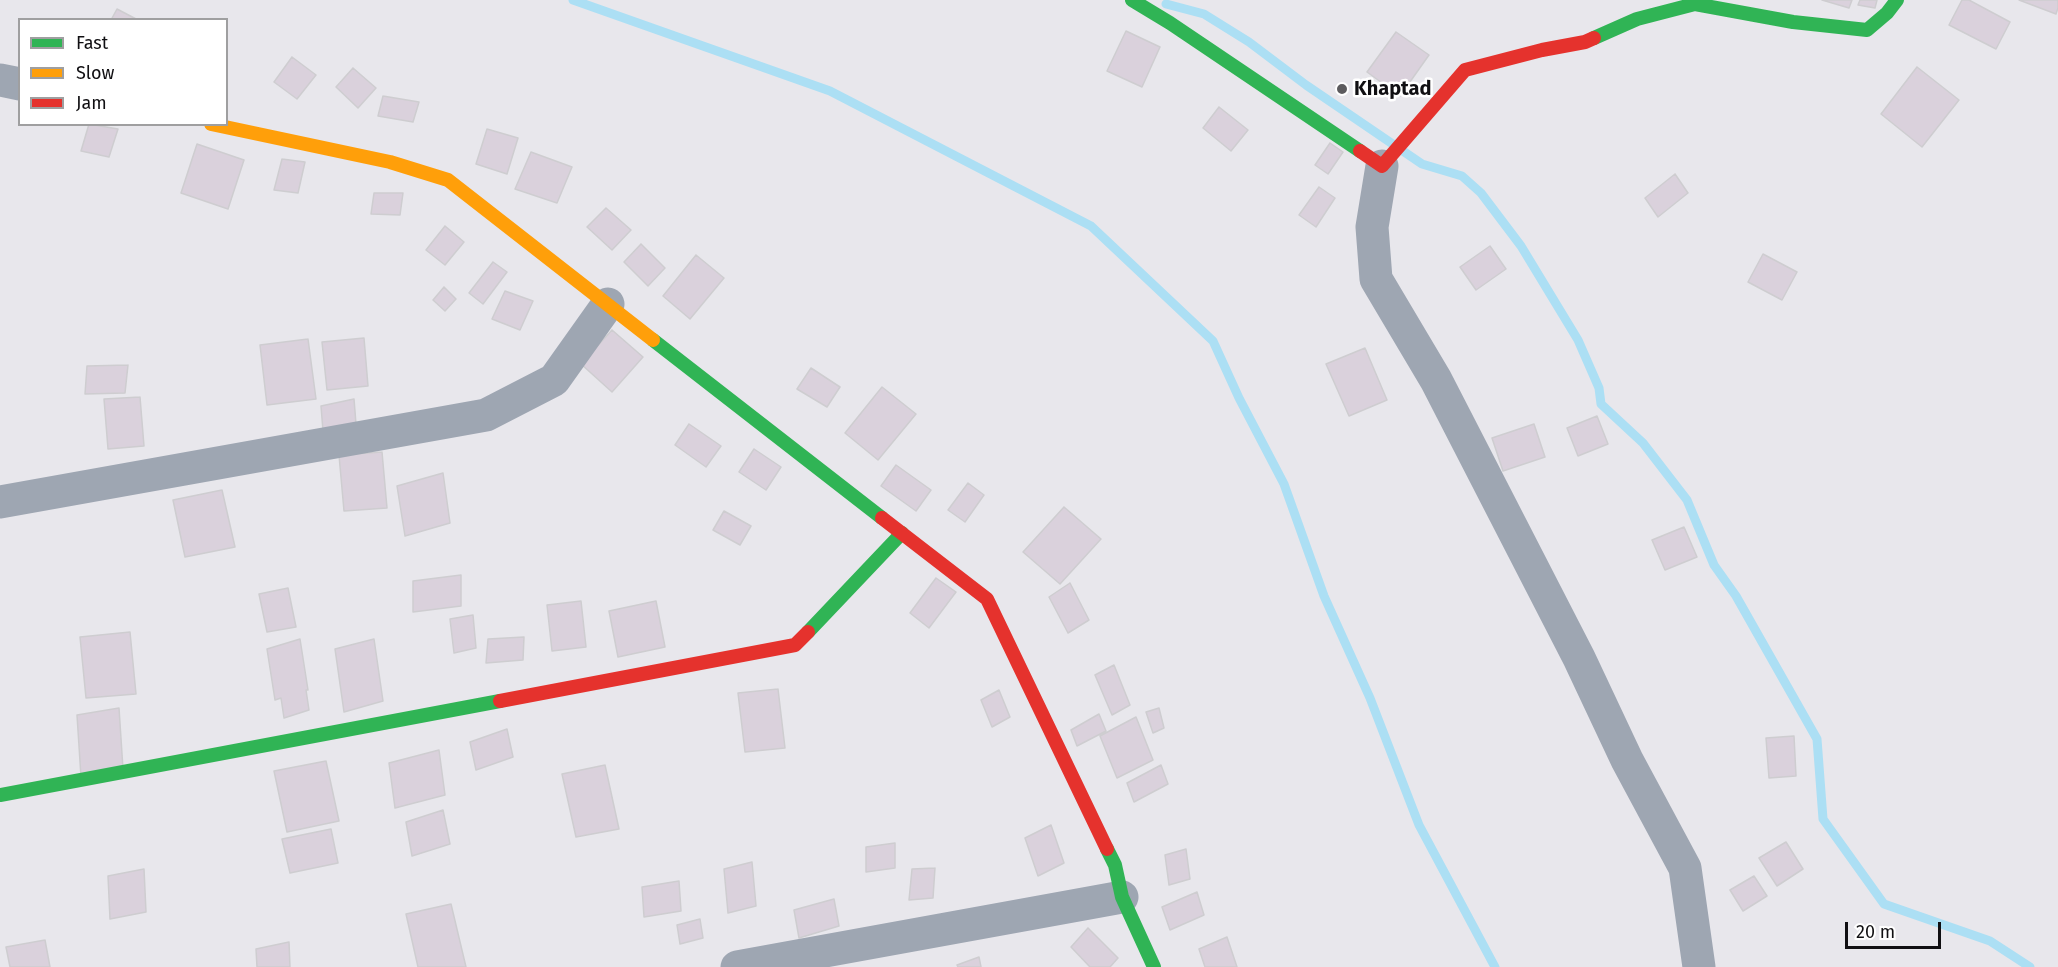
<!DOCTYPE html>
<html>
<head>
<meta charset="utf-8">
<style>
	body { margin:0 }
	#map { position:relative; width:2058px; height:967px; overflow:hidden; background:#e8e7ec; font-family:"Fira Sans",sans-serif }
	canvas { display:block }
	.legend { position:absolute; left:18px; top:18px; width:210px; height:108px; box-sizing:border-box; background:#fff; border:2px solid #9f9fa0; margin:0; padding:8px 10px; list-style:none; font-size:18px; color:#100f12 }
	.legend li { display:flex; align-items:center; gap:12px; height:30px }
	.legend b { width:30px; border:2px solid #9f9fa0 }
	.scale { position:absolute; left:1845px; top:922px; width:96px; height:27px; box-sizing:border-box; border:3px solid #100f12; border-top:0; padding-left:8px; font-size:18px; line-height:21px; white-space:nowrap; color:#100f12; -webkit-text-stroke:4px #fff; paint-order:stroke }
</style>
</head>
<body>
<div id="map">
<canvas width="2058" height="967"></canvas>
<ul class="legend">
<li><b style="height:8px;background:#30b455"></b>Fast</li>
<li><b style="height:8px;background:#ff9f0a"></b>Slow</li>
<li><b style="height:8px;background:#e5322d"></b>Jam</li>
</ul>
<div class="scale">20 m</div>
</div>
<script>
const c = document.querySelector('canvas').getContext('2d');
c.lineJoin = 'round';
const poly = rows => new Path2D(rows.map(r => 'M' + r).join(''));
function strokePath(path, color, width, dash) { c.strokeStyle = color; c.lineWidth = width; c.lineCap = dash ? 'butt' : 'round'; c.setLineDash(dash || []); c.stroke(path); }
function fillPath(path, color) { c.fillStyle = color; c.fill(path, 'evenodd'); }
function label(font, color, halo, rows, align = 'center') {
  c.font = font + ' "Fira Sans",sans-serif'; c.lineWidth = 5; c.setLineDash([]); c.textBaseline = 'middle'; c.strokeStyle = halo; c.fillStyle = color; for (const [text, x, y, turn = 0] of rows) {
    c.save(); c.translate(x, y); c.rotate((+turn || 0) * Math.PI / 180); c.textAlign = isNaN(turn) ? turn : align; if (halo) c.strokeText(text, 0, 0); c.fillText(text, 0, 0); c.restore();
  }
}
strokePath(poly([
	[573,0,830,91,1091,226,1213,341,1239,398,1284,484,1324,596,1370,698,1419,825,1495,967],
	[1166,4,1204,14,1249,42,1306,85,1422,164,1462,176,1481,193,1521,246,1578,340,1599,388,1601,404,1643,443,1687,500,1714,565,1736,596,1817,739,1823,819,1884,904,1990,941,2030,967]
]), '#acdff4', 9);
const building = poly([
	[1822,0,1852,0,1849,8,1822,0],
	[1860,0,1877,0,1875,8,1858,5,1860,0],
	[1962,0,1969,0,2010,22,1996,49,1949,25,1962,0],
	[2019,0,2058,0,2058,8,2056,14,2019,0],
	[117,9,138,20,111,20,117,9],
	[1126,31,1160,47,1142,87,1107,71,1126,31],
	[1396,32,1429,55,1400,96,1367,72,1396,32],
	[292,57,316,75,297,99,274,82,292,57],
	[1917,67,1959,100,1922,147,1881,114,1917,67],
	[353,68,376,88,358,108,336,87,353,68],
	[383,96,419,102,413,122,378,116,383,96],
	[1219,107,1248,130,1231,151,1203,128,1219,107],
	[89,124,118,129,109,157,81,151,89,124],
	[487,129,518,138,507,174,476,164,487,129],
	[1330,143,1343,152,1328,174,1315,165,1330,143],
	[197,144,244,160,228,209,181,193,197,144],
	[531,152,572,167,557,203,515,189,531,152],
	[282,159,305,162,298,193,274,190,282,159],
	[1675,174,1688,193,1658,217,1645,198,1675,174],
	[1319,187,1335,198,1316,227,1299,215,1319,187],
	[374,193,403,193,400,215,371,214,374,193],
	[606,208,631,230,612,250,587,227,606,208],
	[445,226,464,242,445,265,426,250,445,226],
	[641,244,665,268,648,286,624,262,641,244],
	[1490,246,1506,269,1476,290,1460,267,1490,246],
	[1763,254,1797,272,1782,300,1748,282,1763,254],
	[696,255,724,278,690,319,663,296,696,255],
	[493,262,507,272,483,304,469,293,493,262],
	[444,287,456,299,445,311,433,300,444,287],
	[505,291,533,301,520,330,492,319,505,291],
	[612,330,643,357,612,392,581,364,612,330],
	[364,338,368,386,327,390,322,342,364,338],
	[308,339,316,399,267,405,260,345,308,339],
	[1365,348,1387,400,1349,416,1326,364,1365,348],
	[128,365,125,393,85,394,87,366,128,365],
	[811,368,840,387,827,407,797,389,811,368],
	[882,387,916,414,878,460,845,433,882,387],
	[140,397,144,446,108,449,104,399,140,397],
	[354,399,356,424,323,431,321,406,354,399],
	[1597,416,1608,444,1578,456,1567,428,1597,416],
	[689,424,721,446,706,467,675,445,689,424],
	[1534,424,1545,457,1503,471,1492,438,1534,424],
	[754,449,781,467,766,490,739,472,754,449],
	[382,452,387,508,344,511,339,455,382,452],
	[896,465,931,490,916,511,881,486,896,465],
	[443,473,450,523,405,536,397,486,443,473],
	[968,483,984,495,965,522,948,510,968,483],
	[222,490,235,547,185,557,173,500,222,490],
	[1064,507,1101,539,1060,584,1023,552,1064,507],
	[724,511,751,526,740,545,713,530,724,511],
	[1684,527,1697,557,1665,570,1652,540,1684,527],
	[461,575,461,606,413,612,413,581,461,575],
	[936,578,956,592,929,628,910,613,936,578],
	[1070,583,1089,620,1068,633,1049,597,1070,583],
	[288,588,296,627,267,632,259,594,288,588],
	[581,601,586,647,552,651,547,605,581,601],
	[656,601,665,647,618,657,609,611,656,601],
	[473,615,476,648,454,653,450,619,473,615],
	[130,632,136,694,86,698,80,637,130,632],
	[524,637,523,660,486,663,488,639,524,637],
	[300,639,308,690,306,690,309,710,284,718,281,698,275,700,267,649,300,639],
	[374,639,383,701,344,712,335,649,374,639],
	[1114,665,1130,705,1112,715,1095,675,1114,665],
	[778,689,785,748,745,752,738,693,778,689],
	[999,690,1010,717,992,727,981,700,999,690],
	[119,708,123,769,81,777,77,715,119,708],
	[1159,708,1164,728,1153,733,1146,712,1159,708],
	[1099,714,1106,731,1077,746,1071,730,1099,714],
	[1136,717,1153,760,1117,778,1100,736,1136,717],
	[507,729,513,757,476,770,470,742,507,729],
	[1794,736,1796,776,1769,778,1766,738,1794,736],
	[439,750,445,795,395,808,389,763,439,750],
	[326,761,339,821,287,832,274,771,326,761],
	[605,765,619,829,576,837,562,774,605,765],
	[1161,765,1168,784,1134,802,1127,783,1161,765],
	[443,810,450,844,412,856,406,822,443,810],
	[1051,825,1064,863,1038,876,1025,838,1051,825],
	[331,829,338,863,290,873,282,839,331,829],
	[1786,842,1803,869,1777,886,1759,858,1786,842],
	[895,843,895,868,866,872,866,847,895,843],
	[1186,849,1190,879,1169,885,1165,855,1186,849],
	[752,862,756,906,728,913,724,869,752,862],
	[935,868,933,898,909,900,912,869,935,868],
	[144,869,146,912,110,919,108,876,144,869],
	[1754,876,1767,896,1743,911,1730,890,1754,876],
	[679,881,681,911,644,917,642,887,679,881],
	[1197,892,1204,915,1170,930,1162,907,1197,892],
	[834,899,839,926,799,938,794,910,834,899],
	[451,904,466,967,418,967,406,914,451,904],
	[700,919,703,938,680,944,677,925,700,919],
	[1088,928,1118,958,1110,967,1090,967,1071,947,1088,928],
	[1227,937,1237,967,1205,967,1199,949,1227,937],
	[45,940,50,967,10,967,6,947,45,940],
	[289,942,290,967,257,967,256,949,289,942],
	[979,957,981,967,958,967,957,965,979,957]
]);
fillPath(building, '#dad1dc');
strokePath(building, '#cecdd0', 1.5);
strokePath(poly([
	[0,80,20,84],
	[1382,166,1372,227,1376,279,1436,380,1579,658,1627,760,1685,868,1699,967],
	[0,502,486,415,554,380,608,304],
	[737,967,1122,897]
]), '#9ea6b2', 33);
strokePath(poly([
	[1132,0,1170,23,1360,151],
	[1594,38,1637,19,1695,4,1793,22,1867,30,1887,13,1897,0],
	[653,340,882,518],
	[808,632,902,533],
	[0,795,500,701],
	[1107,849,1115,865,1122,897,1154,967]
]), '#30b455', 14);
strokePath(poly([
	[211,124,390,162,448,180,653,340]
]), '#ff9f0a', 14);
strokePath(poly([
	[1360,151,1382,166,1465,70,1542,50,1585,42,1594,38],
	[882,518,987,599,1107,849],
	[500,701,795,645,808,632]
]), '#e5322d', 14);
for (const [x, y, r, color] of [
	[1342,89,6,"#5c5b5e"]
]) { const dot = new Path2D(); dot.arc(x, y, r, 0, 2 * Math.PI); c.fillStyle = color; c.fill(dot); strokePath(dot, '#fff', 2); }
label('bold 20px', '#100f12', '#fff', [
	["Khaptad",1354,89]
], 'left');
</script>
</body>
</html>
